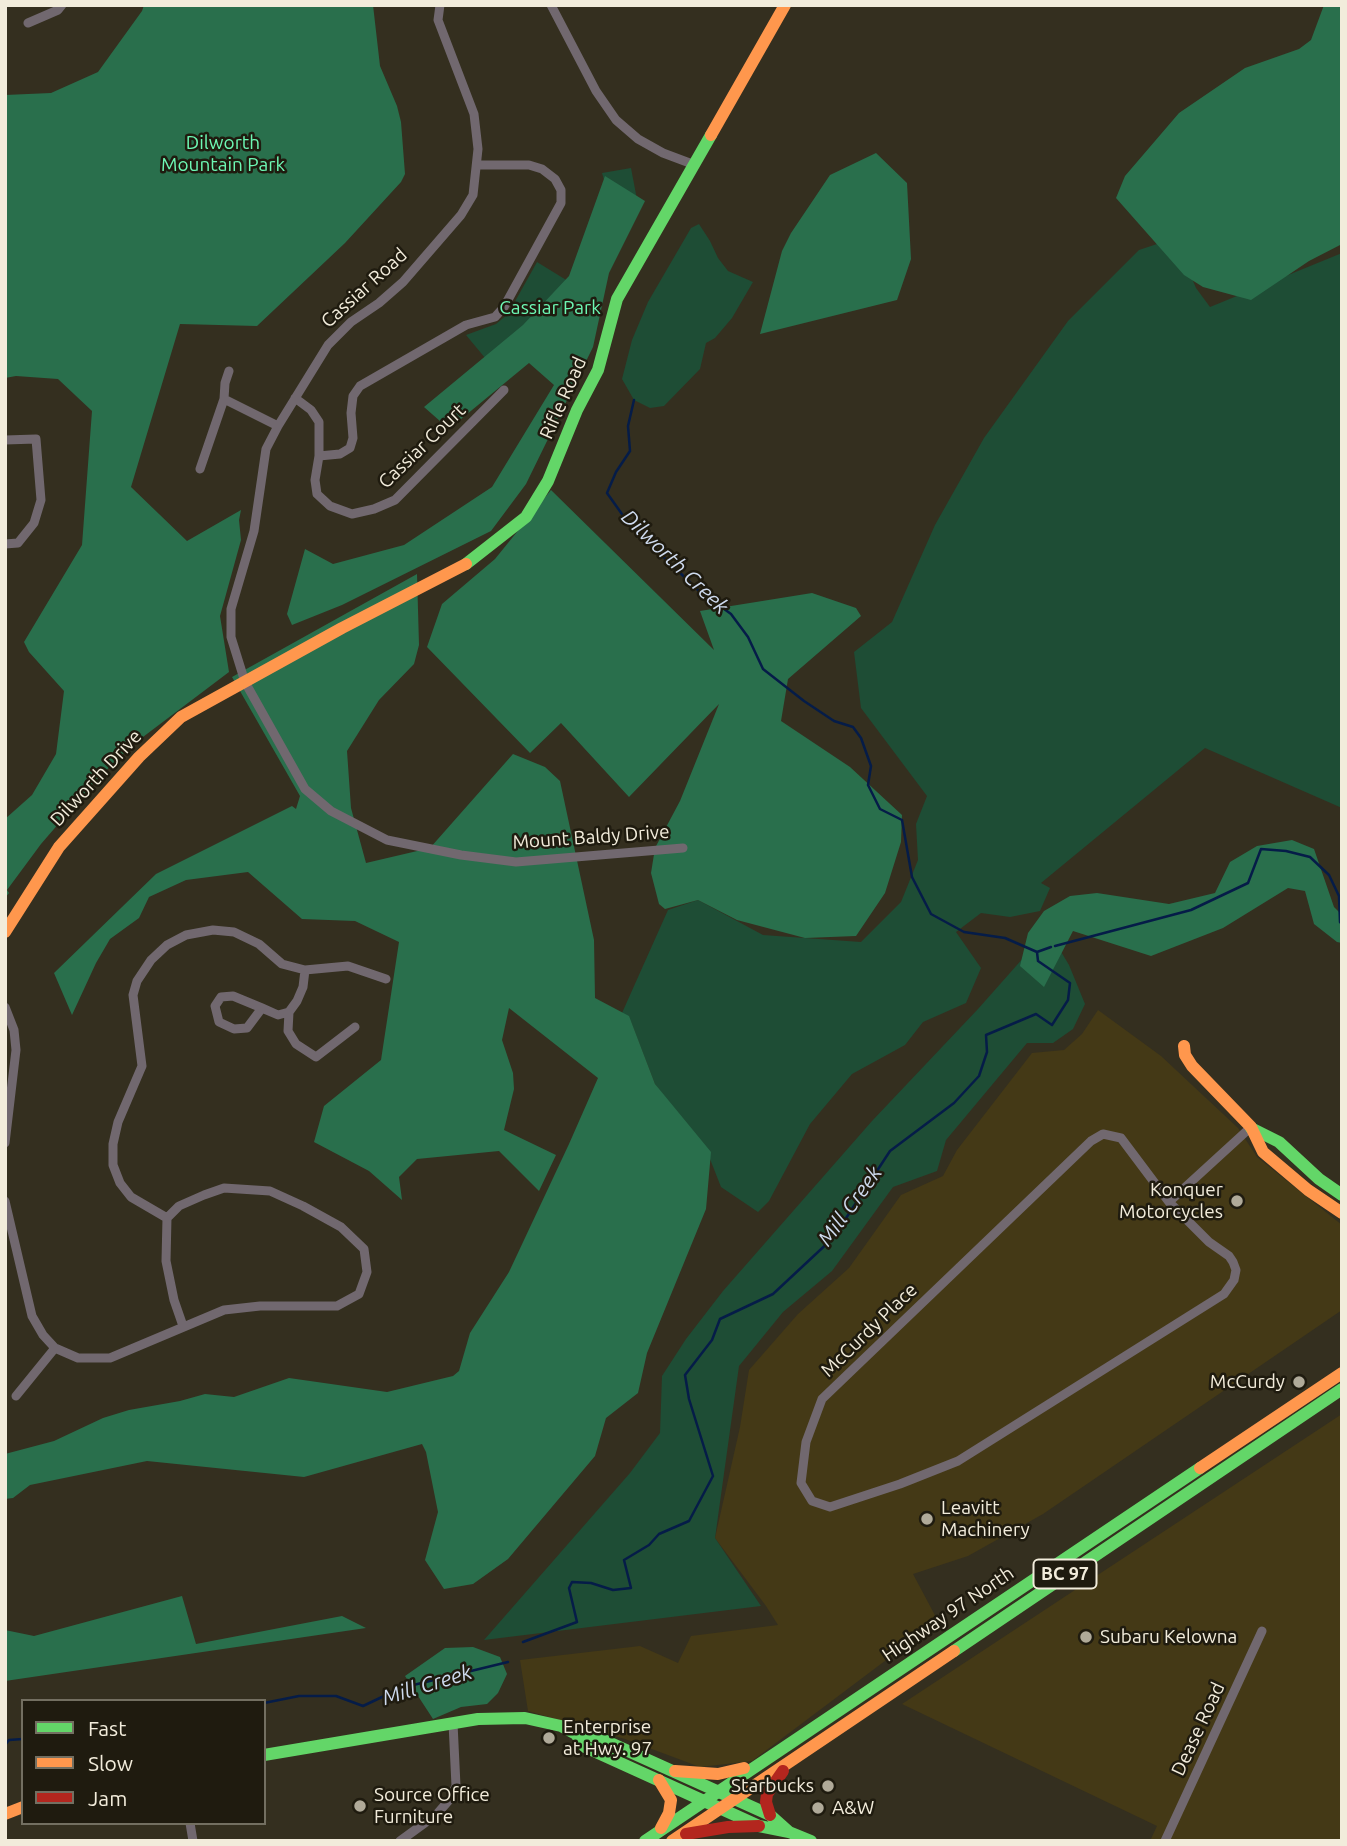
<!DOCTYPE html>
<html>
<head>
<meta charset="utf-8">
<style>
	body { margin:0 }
	#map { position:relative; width:1347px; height:1846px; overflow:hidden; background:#342f1f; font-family:Ubuntu,sans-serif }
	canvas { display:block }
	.frame { position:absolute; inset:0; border:7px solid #f2ecdb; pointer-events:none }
	.legend { position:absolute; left:21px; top:1699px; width:245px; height:126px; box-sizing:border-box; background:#1f1b0f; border:2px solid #736f61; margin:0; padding:9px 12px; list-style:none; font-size:21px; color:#f2ecdb }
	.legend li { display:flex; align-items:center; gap:14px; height:35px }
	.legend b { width:35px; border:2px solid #736f61 }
</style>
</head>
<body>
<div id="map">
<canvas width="1347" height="1846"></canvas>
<div class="frame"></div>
<ul class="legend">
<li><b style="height:9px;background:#63d668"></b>Fast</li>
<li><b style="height:9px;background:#ff974d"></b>Slow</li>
<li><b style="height:9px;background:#b3261e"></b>Jam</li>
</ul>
</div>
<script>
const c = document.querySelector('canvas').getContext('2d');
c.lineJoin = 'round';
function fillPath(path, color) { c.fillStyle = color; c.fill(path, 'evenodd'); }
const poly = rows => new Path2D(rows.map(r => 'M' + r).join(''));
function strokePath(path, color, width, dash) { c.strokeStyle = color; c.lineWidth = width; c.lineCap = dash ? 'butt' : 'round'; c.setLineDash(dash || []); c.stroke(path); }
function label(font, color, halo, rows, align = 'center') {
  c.font = font + ' Ubuntu,sans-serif'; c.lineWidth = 5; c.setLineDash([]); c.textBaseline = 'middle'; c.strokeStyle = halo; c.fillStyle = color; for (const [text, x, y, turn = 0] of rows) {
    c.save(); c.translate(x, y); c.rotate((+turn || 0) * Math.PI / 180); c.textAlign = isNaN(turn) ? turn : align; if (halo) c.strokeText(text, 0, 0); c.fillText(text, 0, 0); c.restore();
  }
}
fillPath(poly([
	[1098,1010,1161,1056,1238,1128,1257,1157,1342,1225,1342,1310,1043,1514,968,1556,913,1574,938,1621,752,1761,700,1767,625,1739,528,1711,520,1660,640,1646,678,1663,691,1636,778,1625,766,1606,715,1538,740,1427,749,1370,798,1314,849,1268,901,1195,943,1176,957,1150,1032,1053,1064,1050,1082,1034],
	[1342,1414,1342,1841,1150,1841,1157,1826,902,1704]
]), '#443916');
fillPath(poly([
	[631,168,639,210,547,340,505,382,466,335,496,324,508,314,537,262,576,286,613,212,602,173],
	[699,224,710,241,718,258,728,271,753,282,732,318,715,338,706,343,700,369,664,406,650,408,634,400,622,379,632,340,648,302,691,228],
	[1175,238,1196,288,1210,307,1342,253,1342,808,1205,748,1041,883,1050,888,1040,911,1010,917,981,913,956,932,981,968,966,1003,923,1022,905,1045,852,1074,810,1124,769,1201,758,1212,721,1187,710,1159,655,1084,631,1022,622,1013,668,910,698,900,763,935,861,942,901,902,918,860,916,824,927,796,861,708,854,652,892,622,935,525,984,438,1068,321,1139,250],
	[1048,930,1069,965,1085,1004,1073,1029,1053,1043,1027,1043,946,1140,937,1171,893,1187,832,1271,783,1312,739,1366,715,1538,761,1606,484,1640,630,1473,660,1433,662,1376,686,1339,723,1291,872,1121,978,1009]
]), '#1e4d35');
fillPath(poly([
	[144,5,373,5,380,66,397,106,401,122,405,174,401,182,345,243,257,326,180,324,131,487,187,541,241,510,239,520,241,540,220,616,229,672,135,743,98,778,41,844,7,890,9,893,5,898,5,819,32,795,56,754,64,691,29,652,24,642,82,545,92,411,58,379,16,376,5,378,5,95,51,93,98,72,142,11],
	[1324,5,1342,5,1342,244,1309,261,1251,300,1203,287,1184,275,1116,198,1125,176,1179,113,1245,68,1299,49,1311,40],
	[876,153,907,183,911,259,897,300,760,334,782,251,791,233,830,175],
	[605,176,645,201,609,273,593,347,526,484,491,531,342,605,292,625,287,614,305,549,333,564,404,545,492,487,554,385,529,363,449,429,424,407,523,325,569,276],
	[551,490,714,650,700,611,812,593,856,608,861,616,788,679,781,721,850,767,902,815,901,842,885,893,856,936,805,938,737,920,698,900,665,909,659,904,651,873,655,848,680,801,719,704,629,797,561,723,530,753,427,647,442,604,495,559],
	[417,574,419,645,414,664,379,700,347,751,351,808,366,863,430,848,513,754,545,767,560,781,594,940,595,998,629,1016,655,1084,711,1152,706,1209,647,1353,638,1393,606,1418,595,1456,508,1559,473,1584,444,1589,425,1560,438,1512,426,1452,422,1444,304,1477,147,1461,30,1485,13,1498,5,1499,5,1454,54,1441,103,1418,129,1410,180,1401,205,1394,234,1397,289,1378,387,1392,453,1376,459,1371,470,1333,509,1272,569,1144,598,1078,509,1008,502,1040,513,1073,514,1089,504,1130,556,1155,539,1191,499,1151,417,1159,399,1177,402,1200,369,1171,314,1142,324,1106,381,1060,399,942,355,921,302,919,248,872,186,880,149,897,139,918,110,939,96,963,72,1015,54,973,156,874,292,806,296,809,300,796,232,677],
	[1292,840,1314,849,1334,907,1342,915,1342,943,1337,942,1314,924,1305,891,1288,888,1223,928,1151,956,1073,931,1044,987,1020,966,1028,933,1044,911,1070,896,1097,893,1169,904,1215,893,1230,862,1257,846],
	[182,1596,196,1644,342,1616,366,1628,5,1681,5,1630,34,1636],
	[473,1647,500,1657,507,1674,498,1693,487,1704,461,1707,433,1719,405,1676,445,1648]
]), '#296f4c');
strokePath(poly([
	[634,400,628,426,630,451,616,472,607,493,629,524,698,590,731,614,748,637,763,669,804,701,834,721,853,727,861,738,871,766,868,785,880,809,902,820,912,877,931,914,964,932,1005,938,1037,952],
	[1055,946,1191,910,1248,883,1261,849,1286,851,1310,857,1329,875,1339,896,1340,922,1342,924],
	[523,1642,577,1622,569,1588,572,1582,591,1583,613,1590,631,1588,624,1560,649,1545,659,1534,689,1521,713,1476,689,1399,685,1375,712,1340,720,1319,773,1294,833,1238,890,1151,954,1103,979,1076,987,1052,986,1035,1036,1014,1052,1025,1068,1000,1070,983,1038,961,1037,952,1051,947],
	[264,1703,299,1696,336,1696,363,1706,401,1688,508,1662],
	[5,1745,9,1740,23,1739]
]), '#051c48', 2.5);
strokePath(poly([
	[440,5,438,20,474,114,478,149,473,195,461,215,403,282,379,303,351,322,328,345,278,426,266,449,254,531,231,609,231,637,245,682,305,789,331,811,387,840,461,855,516,862,683,848],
	[551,5,596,91,616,120,638,139,663,153,695,165],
	[28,23,58,10,62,5],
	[295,398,311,410,319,422,319,456,340,454,350,448,353,438,351,413,353,396,360,386,466,325,495,317,504,307,561,203,561,190,555,179,542,169,529,165,478,165],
	[224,399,225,383,229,371],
	[5,440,36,439,41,500,34,523,18,543,5,544],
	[319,456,315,480,317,494,330,506,352,514,374,509,395,500,504,390],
	[200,469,224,399,278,426],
	[5,1007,14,1030,16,1050,5,1143],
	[262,1008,247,1028,234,1029,219,1022,215,1006,221,997,233,996,262,1008,278,1015,289,1012,297,1001,303,987,305,970],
	[289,1012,288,1031,296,1044,316,1057,355,1027],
	[5,1201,32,1316,43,1335,55,1348,78,1358,110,1358,224,1310,260,1306,337,1306,359,1294,367,1272,364,1249,341,1227,303,1206,270,1191,224,1188,204,1195,179,1206,167,1218,166,1261,174,1300,183,1326],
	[1169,1202,1209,1242,1229,1256,1233,1262,1236,1270,1234,1280,1224,1294,958,1461,900,1484,830,1507,812,1501,801,1483,806,1442,822,1399,1091,1141,1103,1134,1121,1138,1169,1202,1251,1127],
	[167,1218,131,1197,120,1183,113,1165,113,1144,118,1122,142,1066,133,995,137,981,151,960,167,945,186,935,213,930,234,932,259,944,282,964,305,970,348,966,386,979],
	[16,1396,55,1348],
	[190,1823,193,1841],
	[400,1841,437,1814,450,1799,456,1786,453,1723],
	[1165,1841,1262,1631]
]), '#71686f', 9);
strokePath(poly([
	[466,564,526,517,548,481,577,410,598,370,617,299,711,135],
	[1251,1128,1279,1142,1319,1179,1342,1195],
	[954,1651,1342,1389],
	[576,1734,585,1747,759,1826,789,1832,811,1841],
	[264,1755,478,1719,525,1718,561,1726,576,1734,597,1737,770,1815,789,1832],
	[645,1841,1200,1468]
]), '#63d668', 12);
strokePath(poly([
	[711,135,785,5],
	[5,932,59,847,139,757,181,717,342,628,466,564],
	[1184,1046,1185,1055,1192,1066,1251,1127,1263,1152,1308,1190,1342,1213],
	[1200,1468,1342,1373],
	[675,1771,718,1774,744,1768],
	[659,1780,671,1800,669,1813,661,1828],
	[5,1814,23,1807],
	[672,1841,954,1651]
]), '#ff974d', 12);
strokePath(poly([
	[770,1815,766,1802,767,1794,783,1771],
	[686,1834,728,1827,759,1826]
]), '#b3261e', 12);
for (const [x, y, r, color] of [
	[1237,1201,7,"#b0aa99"],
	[1299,1382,7,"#b0aa99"],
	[927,1519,7,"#b0aa99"],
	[1086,1637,7,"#b0aa99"],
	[549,1738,7,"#b0aa99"],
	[828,1786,7,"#b0aa99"],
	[360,1806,7,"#b0aa99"],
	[818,1808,7,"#b0aa99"]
]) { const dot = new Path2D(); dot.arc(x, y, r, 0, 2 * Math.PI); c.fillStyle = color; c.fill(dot); strokePath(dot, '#1f1b0f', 2.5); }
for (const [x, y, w] of [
	[1065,1574,63]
]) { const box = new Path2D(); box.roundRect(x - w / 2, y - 14.5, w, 29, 5); c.fillStyle = '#1f1b0f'; c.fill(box); strokePath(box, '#f2ecdb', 2); }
label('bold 18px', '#f2ecdb', null, [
	["BC 97",1065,1574]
]);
label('19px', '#6df8b4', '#1f1b0f', [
	["Dilworth",223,143],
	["Mountain Park",223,165],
	["Cassiar Park",550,308]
]);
label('19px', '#f2ecdb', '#1f1b0f', [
	["Cassiar Road",364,288,-42],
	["Rifle Road",563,398,-66],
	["Cassiar Court",422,446,-44],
	["Dilworth Drive",96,778,-47],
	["Mount Baldy Drive",591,837,-4],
	["McCurdy Place",869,1330,-44],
	["Highway 97 North",948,1614,-34],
	["Dease Road",1198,1729,-65]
]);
label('19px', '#f2ecdb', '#1f1b0f', [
	["Konquer",1223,1190,"right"],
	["Motorcycles",1223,1212,"right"],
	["McCurdy",1285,1382,"right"],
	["Leavitt",941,1508],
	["Machinery",941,1530],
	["Subaru Kelowna",1100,1637],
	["Enterprise",563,1727],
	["at Hwy. 97",563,1749],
	["Starbucks",814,1786,"right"],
	["Source Office",374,1795],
	["Furniture",374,1817],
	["A&W",832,1808]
], 'left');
label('italic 21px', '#cedaee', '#1f1b0f', [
	["Dilworth Creek",675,562,44],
	["Mill Creek",850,1206,-54],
	["Mill Creek",427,1685,-17]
]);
</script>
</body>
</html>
